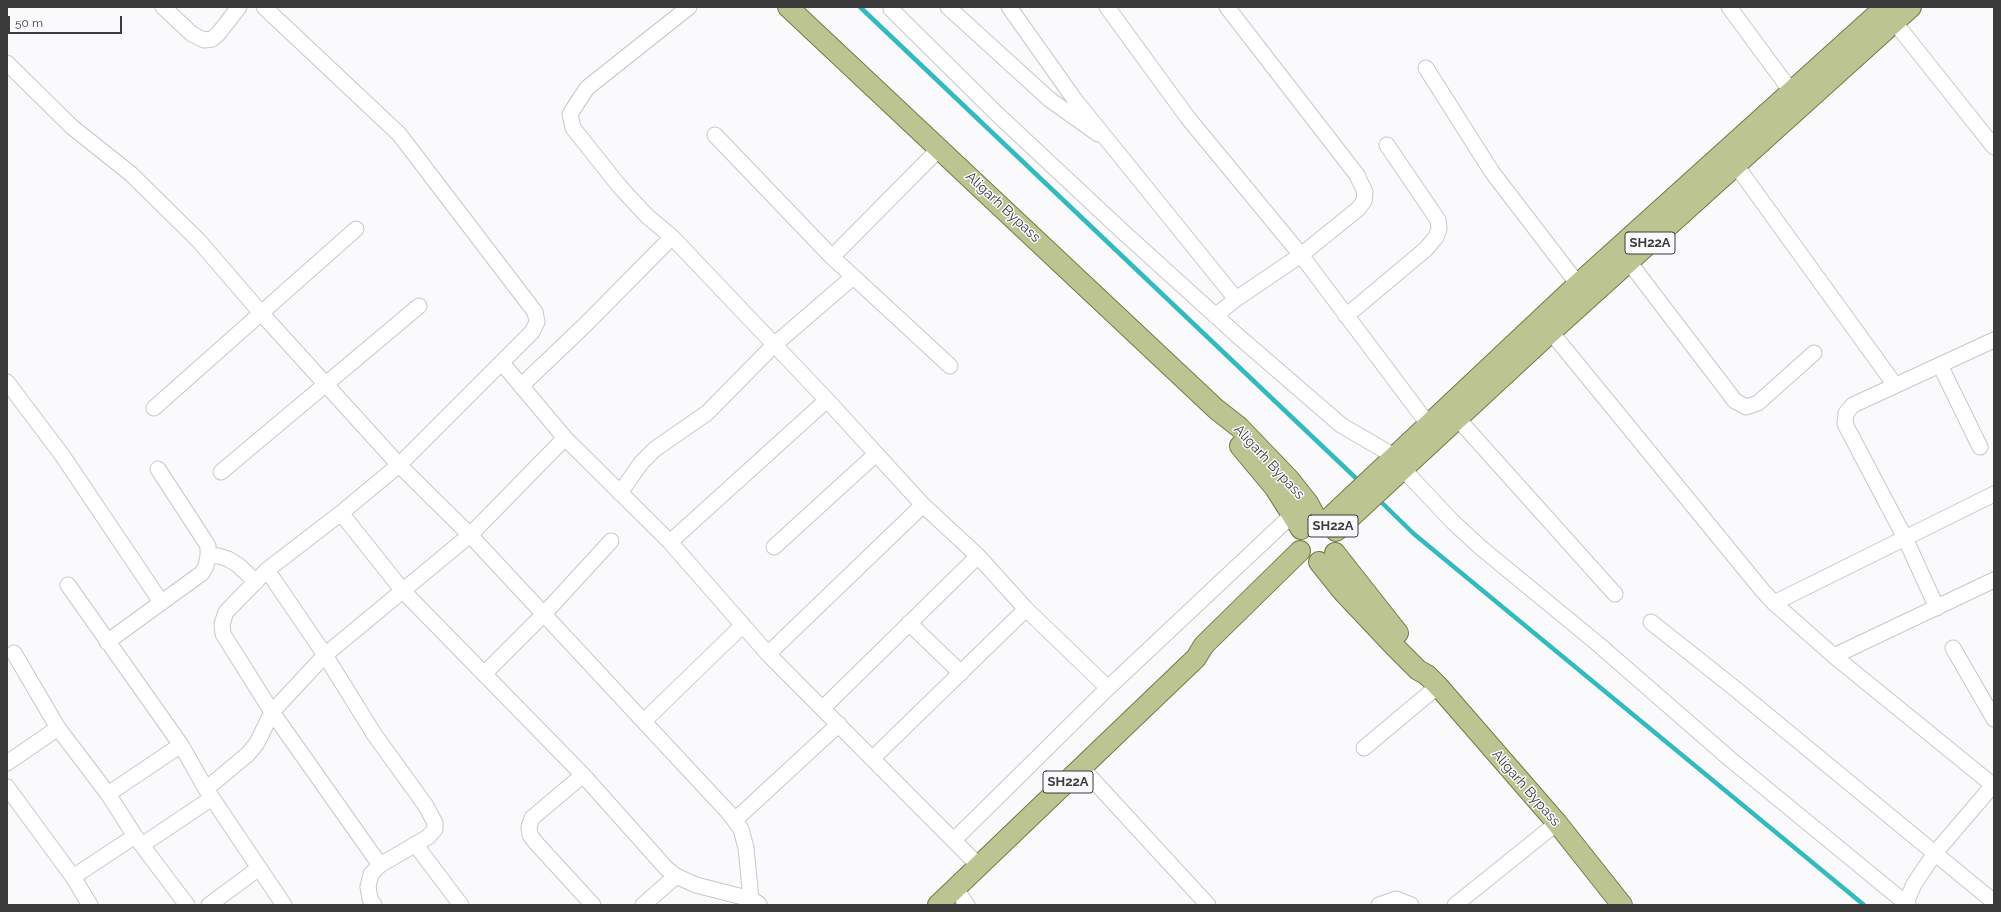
<!DOCTYPE html>
<html>
<head>
<meta charset="utf-8">
<style>
	body { margin:0 }
	#map { position:relative; width:2001px; height:912px; overflow:hidden; background:#fafafd; font-family:Raleway,sans-serif }
	canvas { display:block }
	.frame { position:absolute; inset:0; border:8px solid #3b3b3c; pointer-events:none }
	.scale { position:absolute; left:8px; top:16px; width:114px; height:18px; box-sizing:border-box; border:2px solid #3b3b3c; border-top:0; padding-left:5px; font-size:12px; line-height:14px; white-space:nowrap; color:#3b3b3c; -webkit-text-stroke:3px #fafafd; paint-order:stroke }
</style>
</head>
<body>
<div id="map">
<canvas width="2001" height="912"></canvas>
<div class="frame"></div>
<div class="scale">50 m</div>
</div>
<script>
const c = document.querySelector('canvas').getContext('2d');
c.lineJoin = 'round';
const poly = rows => new Path2D(rows.map(r => 'M' + r).join(''));
function strokePath(path, color, width, dash) { c.strokeStyle = color; c.lineWidth = width; c.lineCap = dash ? 'butt' : 'round'; c.setLineDash(dash || []); c.stroke(path); }
function label(font, color, halo, rows, align = 'center') {
  c.font = font + ' Raleway,sans-serif'; c.lineWidth = 3; c.setLineDash([]); c.textBaseline = 'middle'; c.strokeStyle = halo; c.fillStyle = color; for (const [text, x, y, turn = 0] of rows) {
    c.save(); c.translate(x, y); c.rotate((+turn || 0) * Math.PI / 180); c.textAlign = isNaN(turn) ? turn : align; if (halo) c.strokeText(text, 0, 0); c.fillText(text, 0, 0); c.restore();
  }
}
strokePath(poly([
	[860,7,1360,482],
	[1377,498,1414,534,1864,905]
]), '#33babf', 4.5);
const minor = poly([
	[163,7,192,34,204,40,212,39,218,34,239,7],
	[264,7,399,134,535,312,537,322,532,332,399,465,341,513,267,570,226,612,222,624,223,634,272,712,380,865],
	[689,7,587,88,570,114,573,128,620,187,647,216,672,237,827,400,923,505,978,556,1026,609,1108,688],
	[948,7,1049,99,1098,134],
	[1009,7,1075,100,1236,299],
	[1107,7,1188,118,1301,255,1428,424],
	[1729,7,1791,91],
	[891,9,996,113,1121,230,1238,336,1341,425,1394,456],
	[1888,14,1994,147],
	[7,63,72,127,131,174,199,241,261,313,399,465,470,535,729,813,741,829,746,848,751,899],
	[1426,68,1492,172,1584,292],
	[715,135,832,257,950,366],
	[1730,157,1895,385],
	[832,257,940,148],
	[1629,262,1735,401,1746,407,1758,403,1814,353],
	[1215,316,1236,299,1301,255,1358,209,1364,201,1365,192,1357,175,1227,7],
	[1346,316,1426,249,1436,237,1439,229,1438,220,1387,145],
	[1551,332,1762,590,1774,603,1834,656,1994,580],
	[1940,365,1980,447],
	[7,382,62,455,161,602],
	[521,386,585,325,672,237],
	[154,408,356,229],
	[1458,419,1615,594],
	[565,438,670,542,768,654,980,867],
	[158,469,203,538,208,546,208,556],
	[1403,469,1453,522,1480,547,1598,644,1730,759,1908,905],
	[221,472,419,306],
	[620,493,641,463,655,449,707,413,774,345,853,277],
	[341,513,403,591,583,775,666,868,676,876,696,885,751,899,759,904],
	[670,542,827,400],
	[774,547,876,454],
	[267,570,325,655,374,734,426,806,435,823,435,829,428,837,380,865,371,874,368,887,370,899,374,905],
	[68,585,181,745,206,789,284,905],
	[1774,603,1994,494],
	[1937,608,1905,538,1845,424,1846,413,1853,405,1994,340],
	[1651,622,1733,687,1994,902],
	[909,623,961,673],
	[107,642,202,573,206,566,208,556,219,556,228,559,238,565,256,582],
	[1953,648,1994,719],
	[14,653,58,728,108,794,135,836,187,905],
	[768,654,923,505],
	[1834,656,1994,786],
	[484,674,544,614,611,541],
	[823,708,978,556],
	[644,721,743,625],
	[1364,748,1438,686],
	[873,758,1026,609],
	[7,763,58,728],
	[1082,768,1208,905],
	[583,775,532,818,529,827,530,835,537,844,593,905],
	[7,787,73,877,90,905],
	[206,789,248,754,257,743,272,712,325,655,470,535,565,438,502,363],
	[108,794,181,745],
	[735,820,839,724],
	[954,840,1108,688,1292,515],
	[415,844,461,905],
	[142,845,212,798],
	[73,877,135,836],
	[956,889,967,905],
	[1906,903,1914,884,1935,853,1994,784],
	[209,905,259,868],
	[643,905,676,876],
	[1379,905,1396,899,1411,905],
	[1455,905,1557,823]
]);
const major = poly([
	[788,7,1216,409,1239,427,1289,479,1308,503,1317,520],
	[1240,446,1275,488,1301,529],
	[1326,521,1578,284,1885,7],
	[1336,531,1551,332,1911,7],
	[1335,553,1398,633],
	[1319,562,1344,593,1394,646,1418,670,1427,675,1438,686,1557,823,1622,905],
	[938,905,1196,658,1204,645,1300,551]
]);
strokePath(minor, '#c8c8cb', 17);
strokePath(major, '#727c44', 22);
strokePath(minor, '#fff', 15);
strokePath(major, '#bcc591', 20);
for (const [x, y, w] of [
	[1650,243,50],
	[1333,526,50],
	[1068,782,50]
]) { const box = new Path2D(); box.roundRect(x - w / 2, y - 11, w, 22, 3); c.fillStyle = '#fafafd'; c.fill(box); strokePath(box, '#3b3b3c', 1); }
label('bold 13px', '#3b3b3c', null, [
	["SH22A",1650,243],
	["SH22A",1333,526],
	["SH22A",1068,782]
]);
label('14px', '#3b3b3c', '#fafafd', [
	["Aligarh Bypass",1003,207,43],
	["Aligarh Bypass",1269,462,47],
	["Aligarh Bypass",1526,788,49]
]);
</script>
</body>
</html>
